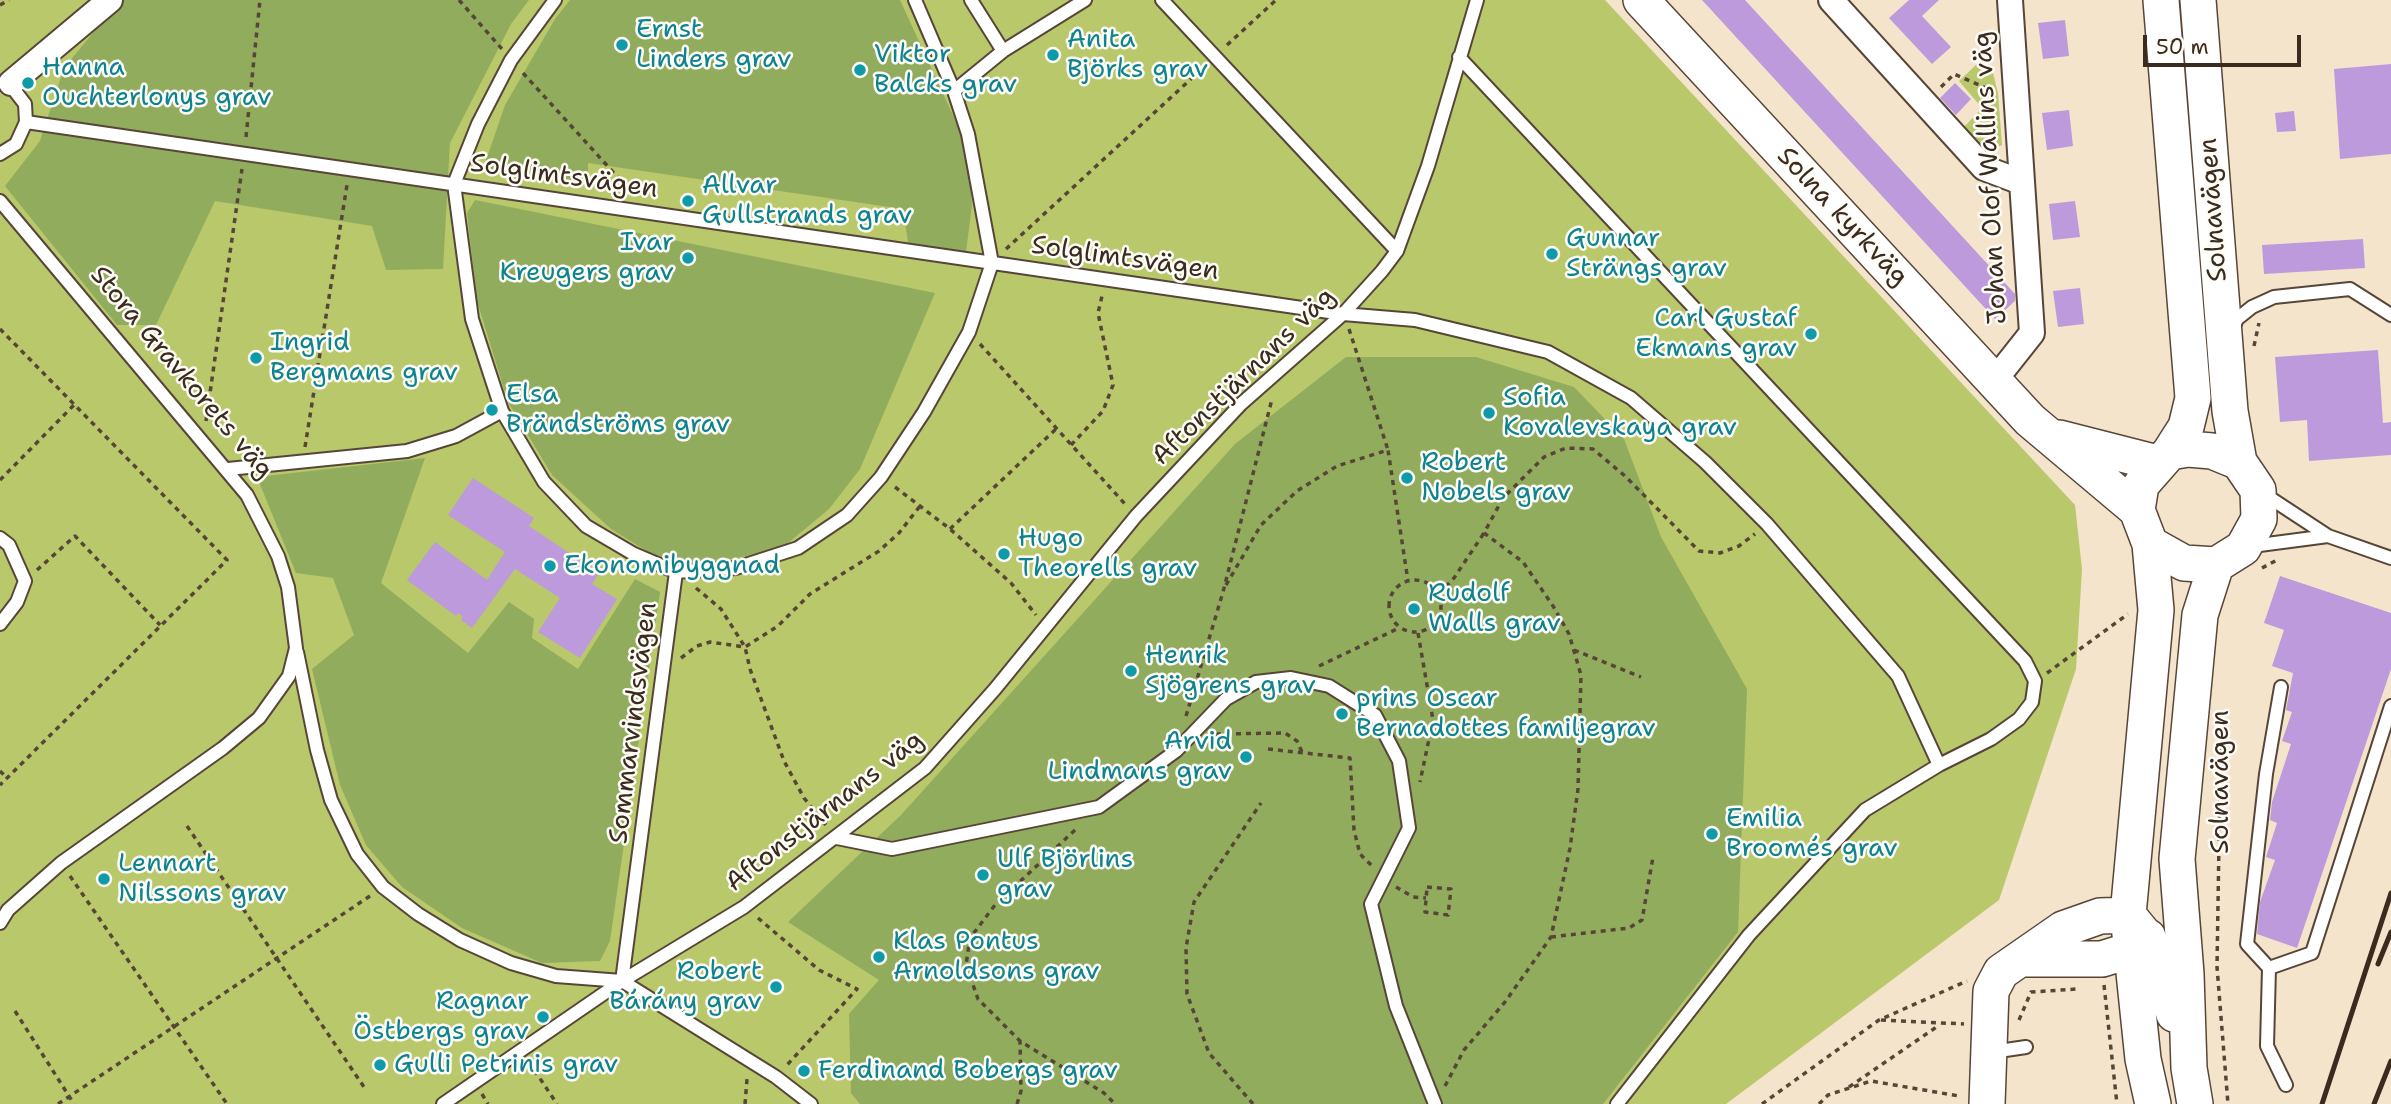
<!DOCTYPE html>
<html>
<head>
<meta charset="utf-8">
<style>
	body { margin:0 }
	#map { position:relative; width:2391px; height:1104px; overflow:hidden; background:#f4e4cb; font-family:"Shantell Sans",sans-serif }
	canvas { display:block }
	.scale { position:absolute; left:2143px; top:35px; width:158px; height:32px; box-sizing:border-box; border:4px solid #3b2a1e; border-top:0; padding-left:9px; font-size:21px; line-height:24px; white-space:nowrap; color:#3b2a1e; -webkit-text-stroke:5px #fdfcf7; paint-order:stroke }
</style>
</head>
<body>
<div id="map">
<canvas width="2391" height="1104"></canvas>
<div class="scale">50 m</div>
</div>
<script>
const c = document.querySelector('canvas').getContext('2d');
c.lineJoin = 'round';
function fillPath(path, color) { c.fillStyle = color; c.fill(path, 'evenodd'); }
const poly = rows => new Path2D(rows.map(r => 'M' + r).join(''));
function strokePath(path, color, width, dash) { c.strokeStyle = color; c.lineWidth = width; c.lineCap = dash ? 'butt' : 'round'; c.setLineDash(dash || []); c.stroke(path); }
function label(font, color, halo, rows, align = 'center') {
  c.font = font + ' "Shantell Sans",sans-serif'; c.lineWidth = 5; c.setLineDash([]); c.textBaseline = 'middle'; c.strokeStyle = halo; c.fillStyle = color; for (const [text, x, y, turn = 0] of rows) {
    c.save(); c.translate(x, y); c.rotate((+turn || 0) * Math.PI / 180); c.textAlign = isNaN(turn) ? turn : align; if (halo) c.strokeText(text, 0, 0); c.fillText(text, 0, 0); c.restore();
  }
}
fillPath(poly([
	[0,0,1605,0,2075,505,2082,569,2076,669,1999,900,1726,1104,0,1104],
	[1978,63,1992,69,1998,93,2002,145,1987,151,1963,128,1982,108,1959,81]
]), '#b8c86a');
fillPath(poly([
	[120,0,529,0,511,24,450,143,443,269,386,270,372,226,215,201,156,325,117,325,5,186,40,141,64,68],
	[570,0,900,0,968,148,972,205,966,252,908,243,903,209,588,163,588,184,482,172,505,105,555,19],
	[475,200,935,293,860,469,829,509,782,548,696,567,658,558,611,529,552,475,508,402,477,301,467,213],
	[1346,357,1476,357,1574,387,1624,439,1661,537,1747,689,1738,932,1603,1104,860,1104,851,1093,849,1014,879,980,788,922,901,815,1235,444],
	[425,458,381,583,468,653,509,602,534,619,532,638,578,669,635,579,660,592,610,941,600,961,542,963,462,928,402,887,366,845,340,785,312,669,354,635,333,578,296,573,257,477]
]), '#92ac5e');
fillPath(poly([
	[1702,0,1745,0,2015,294,2015,301,1995,319],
	[1909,0,1939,0,1922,16,1951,47,1932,64,1889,18],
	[2065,20,2069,56,2043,59,2038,23],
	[2391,64,2391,154,2340,159,2334,69],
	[1955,83,1971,99,1956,115,1940,98],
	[2069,110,2073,146,2047,150,2042,113],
	[2294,111,2296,131,2277,132,2275,113],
	[2075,201,2080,237,2053,240,2049,204],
	[2363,239,2365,268,2264,274,2262,245],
	[2080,288,2084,324,2058,327,2053,291],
	[2378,350,2383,423,2391,422,2391,455,2309,461,2307,420,2280,422,2275,357],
	[473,478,534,518,529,526,599,573,592,584,617,599,580,658,538,632,560,598,515,569,472,628,461,620,463,617,458,613,456,616,407,580,435,542,487,580,505,552,448,515],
	[2280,576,2391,613,2391,669,2297,948,2257,934,2260,902,2275,860,2266,857,2277,823,2270,820,2272,802,2291,744,2282,741,2292,712,2286,710,2293,673,2272,666,2284,630,2264,623]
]), '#bd9adc');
const lane = poly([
	[555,0,511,60,478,124,454,184,472,319,502,411,544,482,586,526,632,553,676,572,622,981],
	[971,0,1003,51],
	[1162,0,1397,251],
	[1459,57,2025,661,2035,681,2032,702,2019,719,1991,739,1939,765],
	[954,91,1003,51,1085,0],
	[26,122,1343,314,1415,320,1548,352,1631,398,1705,462,1767,524,1898,676,1939,765,1865,810,1749,935,1617,1104],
	[0,154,16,144,26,122,25,104,8,82],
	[0,201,247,495,278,556,288,587,296,648,289,676,259,718,223,748,61,863,8,910,0,923],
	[2233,328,2237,319,2252,307,2274,297,2350,289,2391,315],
	[228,469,407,451,456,436,502,411],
	[2261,492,2328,536,2391,558],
	[0,538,9,545,25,581,17,602,0,624],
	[2252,546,2328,536],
	[676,572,736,568,798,548,847,515,881,477,924,412,969,332,992,263,968,134,954,91,915,0],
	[297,652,317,750,331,800,357,854,383,887,418,914,460,940,511,963,556,976,622,981,776,1077,811,1104],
	[2281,687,2266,774,2247,944,2269,968,2267,1046,2286,1085],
	[837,838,892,849,1099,807,1176,751,1226,699,1256,682,1291,678,1329,686,1375,715,1399,761,1409,828,1371,904,1396,1006,1435,1104],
	[2269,968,2312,953,2391,706],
	[1992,1052,2026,1047],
	[443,1104,622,981,744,907,925,768,995,689,1136,516,1241,404,1343,314,1382,271,1397,251,1428,166,1477,0]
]);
const street = poly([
	[1831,0,1984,168,2021,182],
	[11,83,110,0],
	[1994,381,2032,333,2010,0]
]);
const secondary = poly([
	[1641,0,2030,420,2137,510],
	[2059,438,2157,463],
	[2170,452,2188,449,2212,451,2239,462],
	[2150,544,2184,563,2216,565,2243,548,2259,519,2258,490,2239,462,2230,411,2198,0],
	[2021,959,2102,959,2131,950,2148,937],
	[1987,1104,1991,991,2001,972,2063,929,2100,916,2128,915,2147,938,2158,960,2174,1014],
	[2153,1104,2143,1059,2128,915,2156,610,2150,544,2137,510,2141,485,2170,452,2186,427,2193,398,2161,0],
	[2195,1104,2189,1068,2186,974,2177,859,2200,615,2216,565]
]);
strokePath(lane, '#574638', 16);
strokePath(street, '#574638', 28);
strokePath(secondary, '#574638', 38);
strokePath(poly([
	[459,0,502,49],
	[0,5,9,0],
	[1227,45,1276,0],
	[523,73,633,194],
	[1941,87,1954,74,1993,91],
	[246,137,260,0],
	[1006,249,1204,67],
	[0,329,227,560,0,785],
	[1349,329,1388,450],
	[980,344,1125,504],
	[2254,346,2259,323],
	[206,421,242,169],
	[1071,445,1103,411,1113,385,1098,313,1102,296],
	[305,447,347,185],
	[0,480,74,405],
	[895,487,950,529,1011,583,1036,615],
	[950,529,1056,429],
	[2262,568,2277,560],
	[37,570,75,536,160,625],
	'1389 606a26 26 0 1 1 52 0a26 26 0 1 1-52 0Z',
	[1226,585,1261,525,1297,491,1337,466,1388,450,1408,581],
	[696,588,721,609,745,647,750,669,784,761,804,798,826,825],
	[1439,594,1454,578,1484,533],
	[1418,633,1433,720,1420,782],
	[1574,650,1641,677],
	[681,658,697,646,710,642,745,647,778,626,810,594,879,551,899,533,920,506],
	[1319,666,1399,628],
	[2047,673,2128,614],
	[1186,716,1223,592,1272,399],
	[2221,716,2217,967,2228,1104],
	[1216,734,1285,733,1297,741,1302,752],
	[1268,749,1350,758,1354,830,1360,854,1372,866],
	[0,771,7,778],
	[187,826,364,1087],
	[1075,830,995,905,970,938,966,965,978,999,1020,1041,1104,1093,1115,1104],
	[70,876,227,1104],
	[1396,887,1413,897,1426,898],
	[1427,887,1451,889,1448,915,1425,912,1427,887],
	[758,918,819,970,857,989,787,1065],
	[1551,937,1629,928,1642,920,1653,857],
	[2104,985,2117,1104],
	[15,1011,74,1104],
	[1881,1020,1964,1024],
	[2019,1020,2031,992,2077,989],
	[529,1062,557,1104],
	[1445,1086,1464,1050,1505,1002,1551,937,1570,848,1578,789,1581,675,1569,634,1553,606,1523,562,1484,533,1503,498,1544,457,1566,448,1593,449,1625,476,1699,551,1720,553,1739,546,1755,534],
	[1849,1087,1938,1026],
	[482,1094,488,1104],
	[58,1104,370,896],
	[745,1104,747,1079],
	[1017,1104,1021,1091,1020,1041],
	[1253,1104,1209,1053,1187,994,1186,948,1194,902,1261,803],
	[1762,1104,1879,1020,1967,981],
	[1819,1104,1828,1095,1871,1081,1959,1096]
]), '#574638', 3.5, [5, 5]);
strokePath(lane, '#fff', 12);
strokePath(street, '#fff', 24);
strokePath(secondary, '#fff', 35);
strokePath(poly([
	[2378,964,2391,932],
	[2322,1104,2391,893],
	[2374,1104,2391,1061]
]), '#3b2a1e', 5);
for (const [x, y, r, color] of [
	[622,45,7,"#0f9aa8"],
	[1053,55,7,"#0f9aa8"],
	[860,70,7,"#0f9aa8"],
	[28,83,7,"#0f9aa8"],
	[688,201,7,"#0f9aa8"],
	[1552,254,7,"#0f9aa8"],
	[688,258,7,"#0f9aa8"],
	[1811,334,7,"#0f9aa8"],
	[256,358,7,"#0f9aa8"],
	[492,410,7,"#0f9aa8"],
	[1489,413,7,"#0f9aa8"],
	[1407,478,7,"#0f9aa8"],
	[1004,554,7,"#0f9aa8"],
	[550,566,7,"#0f9aa8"],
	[1414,609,7,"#0f9aa8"],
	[1131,671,7,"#0f9aa8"],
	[1342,714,7,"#0f9aa8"],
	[1246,757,7,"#0f9aa8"],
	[1712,834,7,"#0f9aa8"],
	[983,875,7,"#0f9aa8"],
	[104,879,7,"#0f9aa8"],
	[879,957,7,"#0f9aa8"],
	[776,987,7,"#0f9aa8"],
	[543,1017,7,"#0f9aa8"],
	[380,1065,7,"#0f9aa8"],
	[804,1071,7,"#0f9aa8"]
]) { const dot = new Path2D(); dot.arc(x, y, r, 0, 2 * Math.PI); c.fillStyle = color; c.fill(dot); strokePath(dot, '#fdfcf7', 2.5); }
label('26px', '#0d838f', '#fdfcf7', [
	["Ernst",636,30],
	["Linders grav",636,60],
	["Anita",1067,40],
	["Björks grav",1067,70],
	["Viktor",874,55],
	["Balcks grav",874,85],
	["Hanna",42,68],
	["Ouchterlonys grav",42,98],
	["Allvar",702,186],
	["Gullstrands grav",702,216],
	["Gunnar",1566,239],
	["Strängs grav",1566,269],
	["Ivar",674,243,"right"],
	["Kreugers grav",674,273,"right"],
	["Carl Gustaf",1797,319,"right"],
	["Ekmans grav",1797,349,"right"],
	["Ingrid",270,343],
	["Bergmans grav",270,373],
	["Elsa",506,395],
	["Brändströms grav",506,425],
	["Sofia",1503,398],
	["Kovalevskaya grav",1503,428],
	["Robert",1421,463],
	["Nobels grav",1421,493],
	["Hugo",1018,539],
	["Theorells grav",1018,569],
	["Ekonomibyggnad",564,566],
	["Rudolf",1428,594],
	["Walls grav",1428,624],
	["Henrik",1145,656],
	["Sjögrens grav",1145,686],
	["prins Oscar",1356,699],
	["Bernadottes familjegrav",1356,729],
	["Arvid",1232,742,"right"],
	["Lindmans grav",1232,772,"right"],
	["Emilia",1726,819],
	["Broomés grav",1726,849],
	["Ulf Björlins",997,860],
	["grav",997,890],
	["Lennart",118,864],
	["Nilssons grav",118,894],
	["Klas Pontus",893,942],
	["Arnoldsons grav",893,972],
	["Robert",762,972,"right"],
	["Bárány grav",762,1002,"right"],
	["Ragnar",529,1002,"right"],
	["Östbergs grav",529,1032,"right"],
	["Gulli Petrinis grav",394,1065],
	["Ferdinand Bobergs grav",818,1071]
], 'left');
label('26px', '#3b2a1e', '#fdfcf7', [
	["Solglimtsvägen",564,177,8],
	["Johan Olof Wallins väg",1991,178,-93],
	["Solnavägen",2214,210,-94],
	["Solna kyrkväg",1842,217,47],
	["Solglimtsvägen",1125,259,8],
	["Stora Gravkorets väg",181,373,50],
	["Aftonstjärnans väg",1244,377,-44],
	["Sommarvindsvägen",634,723,-83],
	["Solnavägen",2221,782,-90],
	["Aftonstjärnans väg",825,812,-38]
]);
</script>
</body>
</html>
